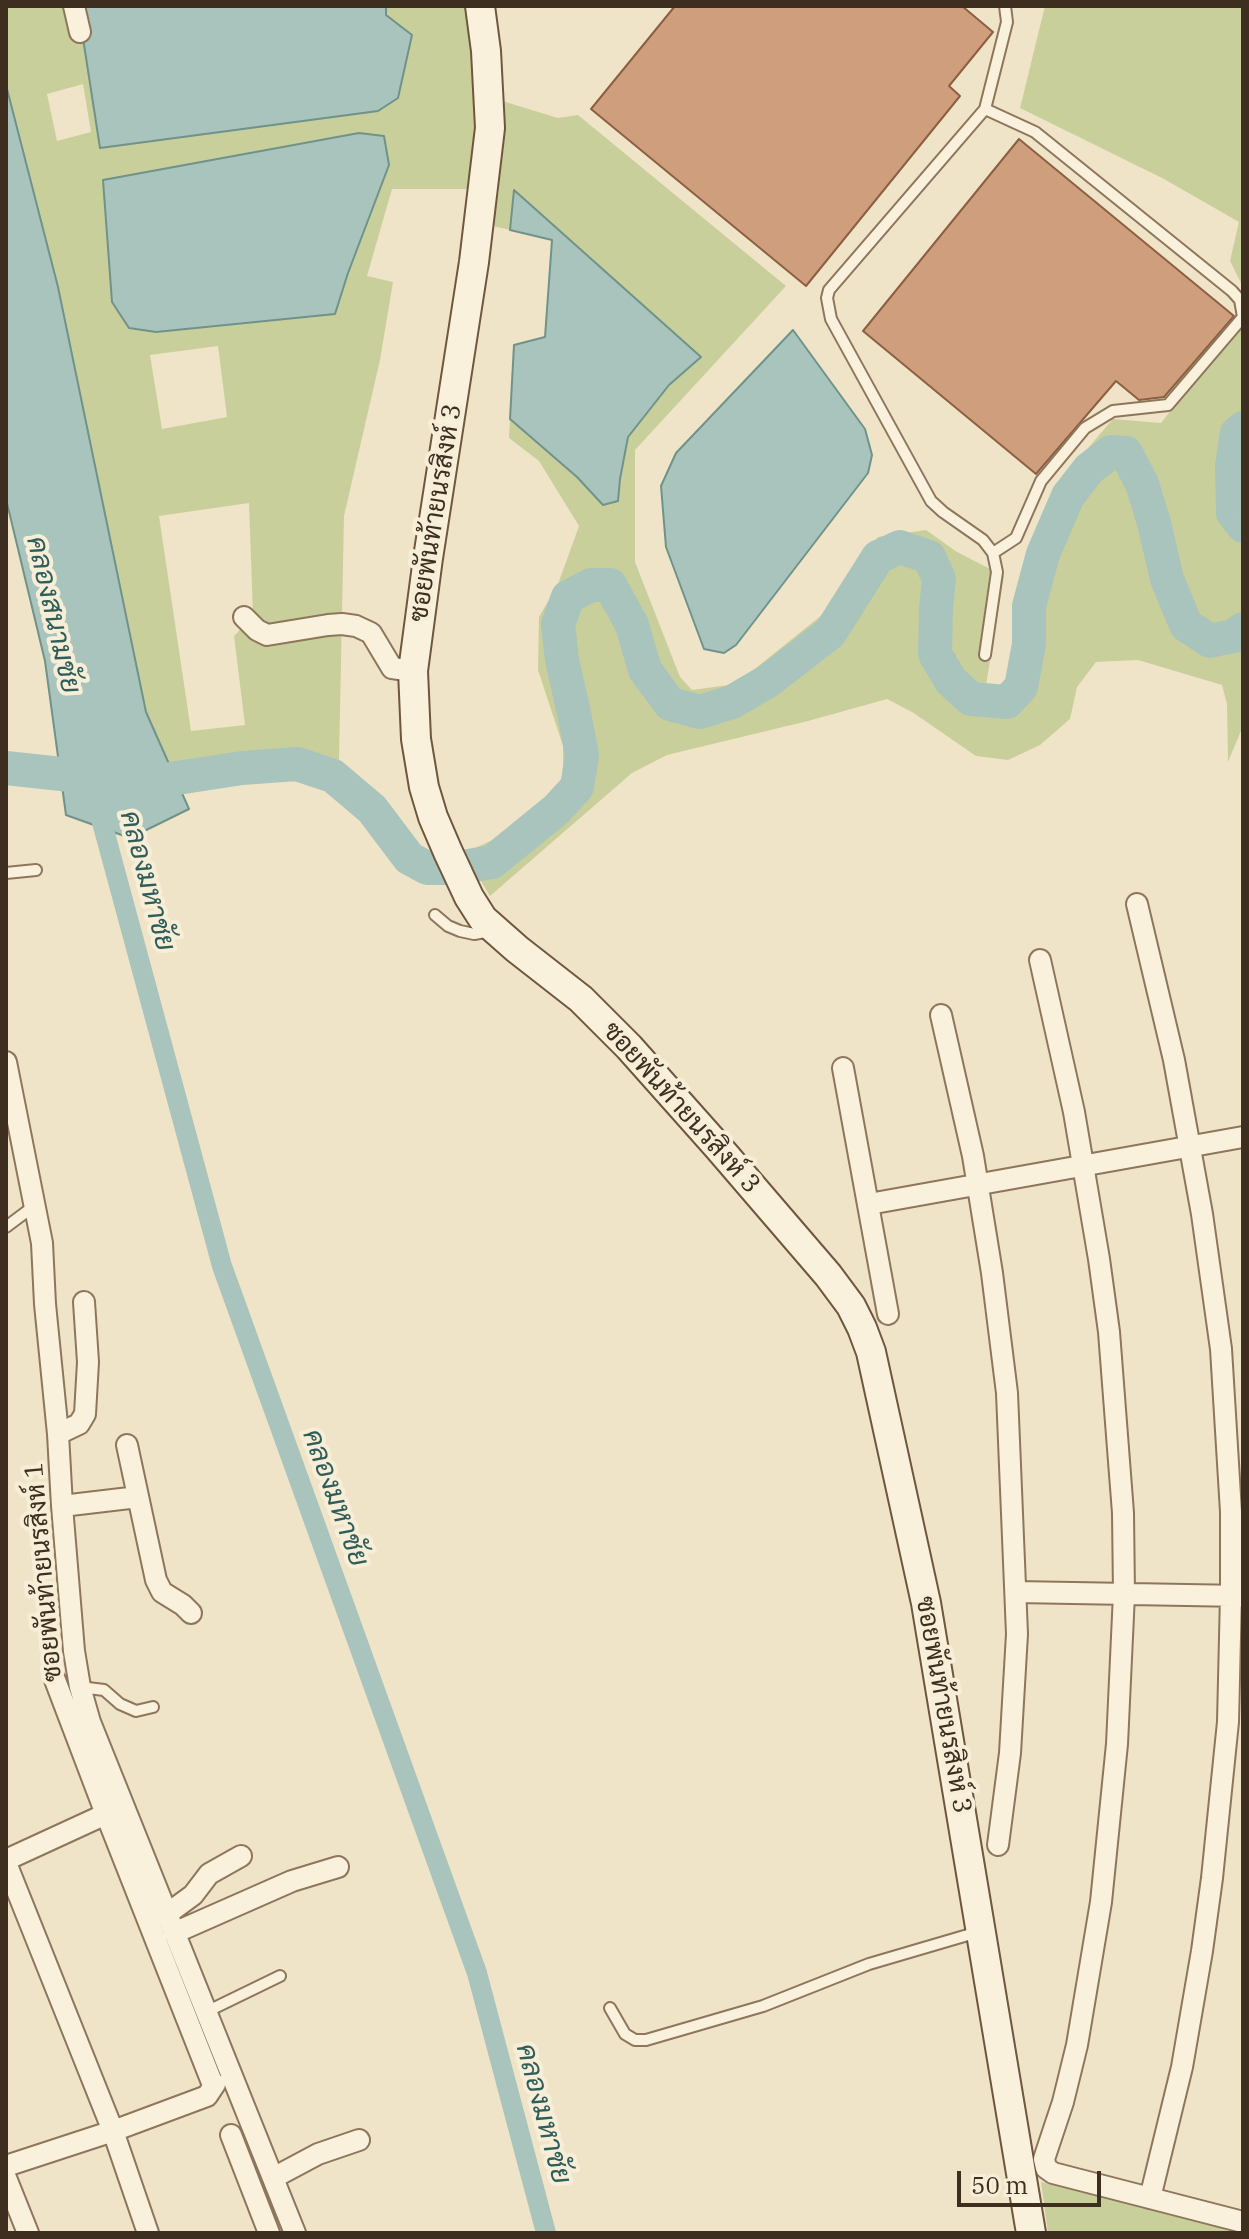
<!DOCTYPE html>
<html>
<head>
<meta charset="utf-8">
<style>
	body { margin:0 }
	#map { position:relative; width:1249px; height:2239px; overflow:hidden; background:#f0e4c8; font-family:"IBM Plex Serif",serif }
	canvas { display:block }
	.frame { position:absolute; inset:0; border:8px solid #3d2e20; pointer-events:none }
	.scale { position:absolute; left:957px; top:2171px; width:144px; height:36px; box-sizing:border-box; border:4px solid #3d2e20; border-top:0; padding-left:10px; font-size:24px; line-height:28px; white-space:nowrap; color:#3d2e20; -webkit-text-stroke:6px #f7eed8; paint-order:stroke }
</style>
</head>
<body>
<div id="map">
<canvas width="1249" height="2239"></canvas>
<div class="frame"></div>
<div class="scale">50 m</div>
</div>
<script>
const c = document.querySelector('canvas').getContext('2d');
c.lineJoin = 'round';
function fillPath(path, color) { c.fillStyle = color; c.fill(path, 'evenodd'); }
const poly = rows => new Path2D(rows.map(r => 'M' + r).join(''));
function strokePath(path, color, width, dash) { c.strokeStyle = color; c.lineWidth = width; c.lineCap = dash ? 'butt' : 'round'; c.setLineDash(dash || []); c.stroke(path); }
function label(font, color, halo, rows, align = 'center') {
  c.font = font + ' "IBM Plex Serif",Sarabun,serif'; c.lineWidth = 8; c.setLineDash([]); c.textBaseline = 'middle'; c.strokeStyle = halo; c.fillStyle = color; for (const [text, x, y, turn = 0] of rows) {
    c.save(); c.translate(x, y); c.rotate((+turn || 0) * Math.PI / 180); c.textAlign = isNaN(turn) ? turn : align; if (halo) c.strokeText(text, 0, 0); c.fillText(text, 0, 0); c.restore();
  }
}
fillPath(poly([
	[6,6,78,6,101,148,386,15,386,6,467,6,476,61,476,152,473,189,392,189,367,276,393,282,380,360,344,516,339,760,257,751,170,766,146,712,58,287,6,85],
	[83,84,91,132,57,141,47,94],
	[348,273,335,314,156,332,129,328],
	[218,346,227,417,162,429,150,355],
	[249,503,253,616,234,636,245,725,191,731,159,516],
	[1045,6,1243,6,1243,287,1230,261,1239,222,1164,179,1020,108],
	[499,100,558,118,578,115,786,286,635,450,635,562,680,677,692,690,736,684,838,602,878,537,926,530,957,552,1004,576,986,685,1031,690,1041,577,1022,575,1064,476,1113,419,1161,423,1243,317,1243,726,1228,762,1227,704,1222,685,1138,660,1096,662,1077,687,1070,719,1040,745,1008,760,976,756,912,712,887,699,808,721,667,755,632,773,490,896,464,853,517,829,563,787,563,746,538,670,539,617,558,584,579,526,539,461,509,438,510,419,577,477,603,505,617,501,628,437,669,385,701,357,514,191,510,230,493,226,499,190],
	[1041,2182,1243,2231,1243,2233,1048,2233]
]), '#c9cf9b');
const water = poly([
	[78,6,386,6,386,15,412,35,398,98,378,111,100,148,78,6],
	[6,85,58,287,146,712,189,809,130,838,66,815,45,661,6,499,6,85],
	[359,133,384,136,389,165,348,273,335,314,156,332,129,328,112,302,103,180,359,133],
	[514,190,701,357,669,385,628,437,620,479,618,501,603,505,577,477,510,419,514,345,545,337,552,240,510,230,514,190],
	[793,330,865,429,872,455,868,473,736,645,724,653,704,649,666,547,661,486,676,453,793,330]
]);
fillPath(water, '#a9c4bc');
strokePath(water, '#6f938a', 2);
strokePath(poly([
	[97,804,222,1266,477,1973,546,2233]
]), '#a9c4bc', 20);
strokePath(poly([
	[1243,428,1237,433,1232,465,1233,513,1243,526],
	[6,768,89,777,164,780,242,768,297,764,333,776,372,809,409,858,427,868,457,868,492,862,557,809,577,787,582,755,574,713,562,660,558,624,568,597,591,585,610,585,632,625,645,670,670,704,700,712,732,702,768,681,830,633,878,557,900,547,929,557,939,579,936,608,935,654,951,681,971,699,1007,702,1021,687,1029,644,1029,606,1043,554,1068,496,1089,469,1111,452,1126,453,1142,484,1154,523,1167,579,1186,625,1210,641,1233,636,1243,629]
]), '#a9c4bc', 34);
const building = poly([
	[675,6,962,6,993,32,949,86,960,96,806,286,591,109,675,6],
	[1019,139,1234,316,1164,397,1139,400,1116,381,1036,474,863,331,1019,139]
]);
fillPath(building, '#cf9f7d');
strokePath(building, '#8d5f41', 2);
const lane = poly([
	[985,109,1035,132,1232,291,1240,300,1243,317,1168,405,1113,411,1085,428,1041,481,1016,538,993,553],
	[985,655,997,572,993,553,983,540,943,512,931,501,831,319,827,298,829,290,985,109,1007,22,1005,6],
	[6,873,36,870],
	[435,915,448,926,460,931,474,934,491,931],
	[6,1227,34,1206],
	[80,1687,104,1690,120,1704,136,1711,153,1707],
	[610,2008,625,2034,635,2040,646,2040,763,2006,869,1964,978,1932],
	[206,2012,280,1976]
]);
const street = poly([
	[74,6,80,32],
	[244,617,257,630,267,635,328,625,342,624,356,626,371,633,392,668,413,671],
	[1137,904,1174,1060,1202,1214,1221,1349,1231,1512,1231,1595,1228,1722,1212,1878,1202,1951,1182,2067,1150,2198],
	[1040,960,1074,1112,1099,1259,1109,1332,1123,1513,1124,1594,1117,1744,1101,1902,1077,2045,1063,2102,1044,2159,1046,2168,1053,2173,1243,2222],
	[941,1015,973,1156,992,1273,1007,1393,1017,1634,1010,1753,998,1845],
	[6,1062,42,1243,45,1304,58,1434,62,1506,74,1651,80,1687,90,1722,295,2233],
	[843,1068,888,1314],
	[869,1204,1243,1137],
	[58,1434,79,1424,85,1414,88,1362,84,1302],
	[127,1445,156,1580,162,1592,183,1605,191,1613],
	[62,1506,138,1497],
	[1016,1592,1243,1596],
	[6,1860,106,1814],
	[6,1863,113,2131,148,2233],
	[167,1914,193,1895,209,1874,241,1856],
	[174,1933,292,1881,338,1867],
	[231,2135,269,2233],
	[6,2166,113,2131,207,2096,215,2084,213,2085,106,1814,55,1680],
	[6,2178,28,2233],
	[273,2178,318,2154,359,2140]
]);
const secondary = poly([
	[480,6,486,51,490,128,474,262,428,558,413,671,416,739,424,787,433,817,448,852,469,897,483,919,517,949,581,999,629,1047,718,1147,828,1275,851,1306,862,1328,871,1352,926,1603,1031,2233]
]);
strokePath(lane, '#8d765c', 14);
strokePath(street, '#8d765c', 24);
strokePath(secondary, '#6f573f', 32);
strokePath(lane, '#faf1dc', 10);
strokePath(street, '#faf1dc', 20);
strokePath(secondary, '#faf1dc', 28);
label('26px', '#3d2e20', '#f7eed8', [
	["ซอยพันท้ายนรสิงห์ 3",436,513,-81],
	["ซอยพันท้ายนรสิงห์ 3",681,1108,48],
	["ซอยพันท้ายนรสิงห์ 1",44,1572,-95],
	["ซอยพันท้ายนรสิงห์ 3",943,1705,80]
]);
label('italic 28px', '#2f5d5a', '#f7eed8', [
	["คลองสนามชัย",53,615,77],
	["คลองมหาชัย",147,881,75],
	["คลองมหาชัย",335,1498,70],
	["คลองมหาชัย",543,2114,75]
]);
</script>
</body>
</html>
